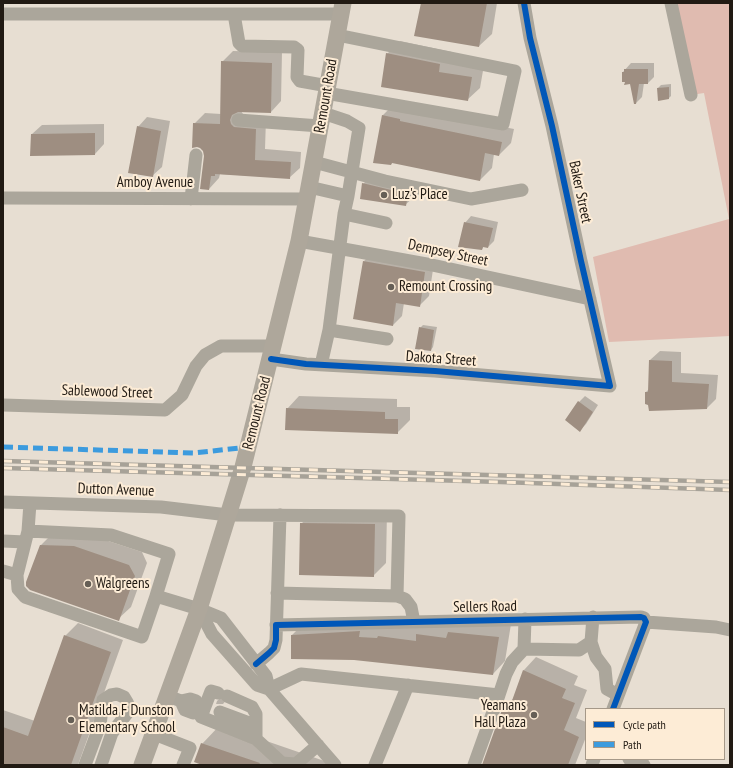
<!DOCTYPE html>
<html>
<head>
<meta charset="utf-8">
<style>
	body { margin:0 }
	#map { position:relative; width:733px; height:768px; overflow:hidden; background:#e7ded2; font-family:"PT Sans Narrow",sans-serif }
	canvas { display:block }
	.frame { position:absolute; inset:0; border:4px solid #211a13; pointer-events:none }
	.legend { position:absolute; left:585px; top:708px; width:140px; height:52px; box-sizing:border-box; background:#fdecd6; border:1px solid #a59888; margin:0; padding:5px 7px; list-style:none; font-size:12px; color:#211a13 }
	.legend li { display:flex; align-items:center; gap:8px; height:20px }
	.legend b { width:20px; border:1px solid #a59888 }
</style>
</head>
<body>
<div id="map">
<canvas width="733" height="768"></canvas>
<div class="frame"></div>
<ul class="legend">
<li><b style="height:5px;background:#0057b8"></b>Cycle path</li>
<li><b style="height:5px;background:#3c9bde"></b>Path</li>
</ul>
</div>
<script>
const c = document.querySelector('canvas').getContext('2d');
c.lineJoin = 'round';
function fillPath(path, color) { c.fillStyle = color; c.fill(path, 'evenodd'); }
const poly = rows => new Path2D(rows.map(r => 'M' + r).join(''));
function strokePath(path, color, width, dash) { c.strokeStyle = color; c.lineWidth = width; c.lineCap = dash ? 'butt' : 'round'; c.setLineDash(dash || []); c.stroke(path); }
function label(font, color, halo, rows, align = 'center') {
  c.font = font + ' "PT Sans Narrow",sans-serif'; c.lineWidth = 4; c.setLineDash([]); c.textBaseline = 'middle'; c.strokeStyle = halo; c.fillStyle = color; for (const [text, x, y, turn = 0] of rows) {
    c.save(); c.translate(x, y); c.rotate((+turn || 0) * Math.PI / 180); c.textAlign = isNaN(turn) ? turn : align; if (halo) c.strokeText(text, 0, 0); c.fillText(text, 0, 0); c.restore();
  }
}
fillPath(poly([
	[671,3,730,3,730,336,609,342,593,257,729,219,704,93,691,95]
]), '#e0bbb0');
fillPath(poly([
	[422,3,497,3,492,34,479,46],
	[400,41,452,52,451,59,484,65,480,88,467,100,387,54],
	[233,51,282,52,281,101,271,112,241,111,245,117,266,119,265,149,301,152,300,168,289,178,220,174,219,178,209,189,205,155,194,124,205,113,221,114,222,62],
	[631,63,654,63,654,77,648,83,644,83,642,97,636,103,631,83,623,72],
	[671,84,671,96,669,98,658,88,661,85],
	[395,103,412,109,514,129,511,143,499,155,494,154,492,168,480,180,393,162,391,164,383,115],
	[147,117,170,121,162,167,152,176,138,127],
	[104,124,104,144,95,154,32,134,42,125],
	[373,174,417,185,415,196,405,205,363,184],
	[471,216,498,222,494,241,488,247,484,246,482,249,465,223],
	[373,252,434,263,429,296,419,306,404,303,402,316,393,325,364,261],
	[423,325,437,327,433,347,431,350,420,328],
	[660,351,681,352,681,373,718,375,716,399,707,408,649,404,646,392,649,389,650,360],
	[299,396,397,399,397,407,410,407,410,420,397,433,287,409],
	[585,396,598,405,586,424,580,430,579,402],
	[314,511,387,512,386,563,373,576,301,524],
	[53,533,87,534,142,552,147,563,131,607,118,619,41,545],
	[78,623,123,640,78,765,3,765,3,710,35,721,65,636],
	[304,623,511,624,505,661,493,674,292,635],
	[536,657,578,676,574,685,587,690,576,718,586,722,586,737,575,765,484,765,504,707,514,698,524,670],
	[223,695,229,697,223,704,216,704,217,701],
	[220,725,336,765,205,765,202,744]
]), '#0003');
fillPath(poly([
	[421,3,487,3,479,47,414,36],
	[386,53,440,64,439,72,472,77,468,101,381,87],
	[221,61,272,63,271,113,238,112,232,115,230,120,231,124,234,127,256,129,255,160,291,162,290,179,215,174,215,176,211,176,209,190,200,189,204,156,203,151,200,148,197,147,192,148,193,123,220,124],
	[624,69,648,69,648,84,639,84,636,104,634,104,630,84,624,85,625,82,622,82,622,72,624,72],
	[669,87,669,99,658,101,657,88],
	[382,115,400,119,400,121,502,142,499,156,485,153,480,181,392,163,391,165,373,163],
	[137,126,161,131,153,177,128,173],
	[95,133,95,155,30,156,31,134],
	[362,183,408,194,406,206,360,199],
	[464,222,493,228,488,248,483,247,482,250,458,247],
	[363,261,425,272,420,307,396,303,393,326,353,319],
	[419,327,434,330,431,351,415,349],
	[649,360,672,361,672,382,709,384,707,409,649,411,648,405,645,404,645,392,648,392],
	[578,401,593,412,580,432,565,420],
	[286,408,385,412,385,419,398,419,398,434,285,430],
	[300,523,375,524,374,577,299,575],
	[40,545,74,546,129,565,135,576,119,621,30,590,26,586,26,582],
	[360,631,359,637,377,638,378,636,416,641,416,634,446,638,448,632,499,637,493,675,354,660,291,659,291,635],
	[64,635,111,652,71,765,3,765,3,727,28,736],
	[523,670,566,689,562,698,575,703,564,730,579,737,568,765,482,765,503,707,509,709],
	[201,743,260,763,259,765,202,765,194,762]
]), '#9e8e81');
strokePath(poly([
	[671,3,691,95],
	[3,14,341,14],
	[234,14,239,43,242,46,294,47,298,50,297,77,300,81,328,86],
	[326,93,503,124,515,71,337,35],
	[323,113,347,121,359,128,348,196],
	[238,120,320,126],
	[314,162,385,181,471,199,522,190],
	[309,187,348,196,344,214,329,330,321,365],
	[3,198,307,199],
	[191,199,196,155],
	[344,214,386,223],
	[299,241,432,265,590,299],
	[329,330,387,339],
	[271,359,306,364,435,371,610,386,581,261,552,126,530,38,524,3],
	[3,405,165,410,182,395,196,366,205,355,221,346,274,346],
	[3,502,161,507,228,515,399,516,397,596],
	[30,503,28,531,111,535,169,554,156,596,199,609,221,618,266,676,269,689],
	[3,541,25,542],
	[3,571,17,575,28,531],
	[17,575,18,589,25,597,142,637,156,596],
	[277,593,397,596,405,599,411,607,414,622],
	[199,609,212,634,257,685,269,689,335,765],
	[593,617,591,642,596,657,605,669,607,689,618,695],
	[646,622,716,627,730,630],
	[276,625,641,617,644,618,646,622,613,709],
	[524,649,579,650,591,642],
	[256,664,269,653,274,648,276,640,280,515],
	[269,689,301,674,499,695,474,765],
	[218,693,211,691,201,717,256,739,282,763,296,764,318,745],
	[499,695,506,674,512,662,524,649,525,619],
	[168,696,181,701,190,699,196,701,199,709,193,713,185,710,181,701],
	[227,696,252,707,256,714,256,739],
	[220,712,255,725],
	[154,734,190,748,183,765],
	[629,759,644,765],
	[85,765,100,725,103,700,111,695,117,694,124,697,127,702,129,707,128,712,112,733,101,765],
	[375,765,408,685],
	[592,765,594,759]
]), '#aba69b', 13);
strokePath(poly([
	[142,765,199,609,243,467,299,241,343,3]
]), '#aea79b', 17);
const rail = poly([
	[3,461,730,482],
	[3,468,501,482,730,490]
]);
strokePath(rail, '#a7a298', 4.5);
strokePath(rail, '#fdecd6', 3, [9]);
strokePath(poly([
	[3,447,194,453,248,447]
]), '#3c9bde', 5, [10, 5]);
strokePath(poly([
	[271,359,306,364,435,371,610,386,581,261,552,126,530,38,524,3],
	[256,664,269,653,274,648,276,640,276,625,641,617,644,618,646,622,613,709]
]), '#0057b8', 6);
for (const [x, y, r, color] of [
	[384,195,4,"#665f56"],
	[391,287,4,"#665f56"],
	[88,584,4,"#665f56"],
	[534,715,4,"#665f56"],
	[71,720,4,"#665f56"]
]) { const dot = new Path2D(); dot.arc(x, y, r, 0, 2 * Math.PI); c.fillStyle = color; c.fill(dot); strokePath(dot, '#fdecd6', 1.5); }
label('15px', '#211a13', '#fdecd6', [
	["Remount Road",326,96,-80],
	["Amboy Avenue",155,183],
	["Baker Street",580,192,78],
	["Dempsey Street",448,253,12],
	["Dakota Street",441,359,4],
	["Sablewood Street",107,392,2],
	["Remount Road",257,413,-76],
	["Dutton Avenue",116,490,2],
	["Sellers Road",485,607,-1]
]);
label('15px', '#211a13', '#fdecd6', [
	["Luz's Place",392,195],
	["Remount Crossing",399,287],
	["Walgreens",96,584],
	["Yeamans",526,706,"right"],
	["Hall Plaza",526,723,"right"],
	["Matilda F Dunston",79,711],
	["Elementary School",79,728]
], 'left');
</script>
</body>
</html>
